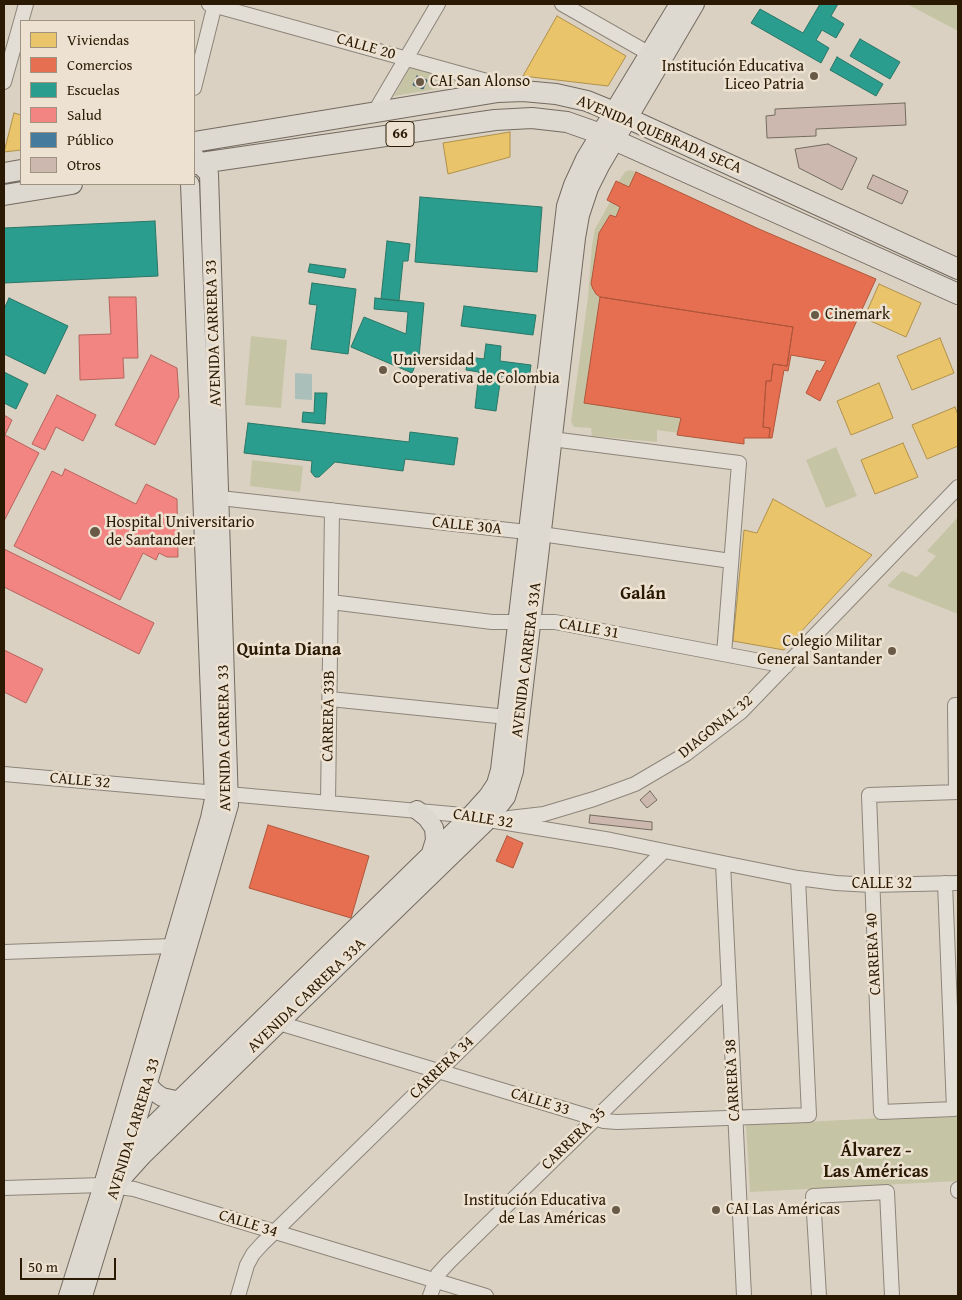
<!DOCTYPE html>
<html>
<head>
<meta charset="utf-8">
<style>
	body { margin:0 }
	#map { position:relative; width:962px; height:1300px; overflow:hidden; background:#dad1c2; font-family:"Gentium Book Plus",serif }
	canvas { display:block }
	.frame { position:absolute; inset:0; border:5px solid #2b1a03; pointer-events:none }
	.legend { position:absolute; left:20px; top:20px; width:175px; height:165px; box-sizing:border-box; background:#ede2d1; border:1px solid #9f927f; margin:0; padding:6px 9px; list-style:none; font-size:15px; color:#2b1a03 }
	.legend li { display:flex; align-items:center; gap:10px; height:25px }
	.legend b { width:25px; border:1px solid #9f927f }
	.scale { position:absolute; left:20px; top:1258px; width:96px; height:22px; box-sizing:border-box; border:2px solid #2b1a03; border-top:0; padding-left:6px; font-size:15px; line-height:18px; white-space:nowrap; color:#2b1a03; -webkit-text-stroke:4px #ede2d1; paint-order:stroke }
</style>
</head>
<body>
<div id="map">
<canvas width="962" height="1300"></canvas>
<div class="frame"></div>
<ul class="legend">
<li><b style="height:14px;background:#e9c46a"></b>Viviendas</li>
<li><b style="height:14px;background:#e76f51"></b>Comercios</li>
<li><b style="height:14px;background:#2a9d8f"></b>Escuelas</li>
<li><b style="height:14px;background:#f28482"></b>Salud</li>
<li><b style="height:14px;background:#457b9d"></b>Público</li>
<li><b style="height:14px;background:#ccb8af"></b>Otros</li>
</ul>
<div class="scale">50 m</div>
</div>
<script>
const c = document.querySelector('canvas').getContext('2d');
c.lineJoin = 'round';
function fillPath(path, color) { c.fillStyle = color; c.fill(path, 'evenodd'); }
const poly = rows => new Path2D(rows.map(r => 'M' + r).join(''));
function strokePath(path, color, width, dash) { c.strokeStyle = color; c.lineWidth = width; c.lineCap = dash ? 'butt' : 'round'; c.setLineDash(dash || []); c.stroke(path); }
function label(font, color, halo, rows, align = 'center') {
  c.font = font + ' "Gentium Book Plus",serif'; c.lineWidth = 5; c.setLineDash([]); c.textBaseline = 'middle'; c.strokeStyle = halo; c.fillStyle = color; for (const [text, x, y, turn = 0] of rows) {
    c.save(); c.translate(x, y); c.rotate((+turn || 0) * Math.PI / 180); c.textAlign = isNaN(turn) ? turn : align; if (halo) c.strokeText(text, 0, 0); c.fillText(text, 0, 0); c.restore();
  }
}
fillPath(poly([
	[907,4,958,4,958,31],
	[410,67,473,83,394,96],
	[629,170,636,172,629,187,618,182,625,172],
	[610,202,620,207,616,217,610,215,599,233,592,284,596,294,600,297,584,402,681,418,679,433,657,430,657,442,592,436,591,428,574,427,571,422,588,297,592,245,595,229],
	[251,336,287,340,281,408,245,405],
	[836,447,857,496,826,508,806,460],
	[252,460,303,466,300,492,250,486],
	[958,517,958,614,887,586,902,571,917,577,936,556,927,551],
	[958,1114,958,1181,750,1192,746,1125]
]), '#c5c5a6');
fillPath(poly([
	[295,373,312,374,312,400,295,399]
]), '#abbfba');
const homes = poly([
	[557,16,626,56,608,86,523,76,557,16],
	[14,113,21,115,21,150,4,152,14,113],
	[510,132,510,157,448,174,443,143,510,132],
	[879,284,921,303,906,337,864,318,879,284],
	[940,338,954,373,912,390,897,356,940,338],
	[879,383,893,418,851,435,837,401,879,383],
	[955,407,958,415,958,446,927,459,912,425,955,407],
	[903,443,918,477,875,494,861,460,903,443],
	[773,499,872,555,784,650,733,641,744,530,757,533,773,499]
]);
fillPath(homes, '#e9c46a');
strokePath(homes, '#b0914b', 1);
const shops = poly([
	[636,172,759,229,876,279,820,401,806,393,817,370,820,372,826,361,791,355,788,371,784,370,772,438,769,438,770,428,763,427,766,381,771,381,773,364,787,366,793,327,600,297,596,294,593,289,591,284,599,233,610,215,616,217,620,207,607,200,616,181,629,187,636,172],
	[600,297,793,327,787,366,773,364,771,381,766,381,763,427,770,428,769,438,744,438,744,444,677,435,681,418,584,403,600,297],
	[268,825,369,856,351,918,249,888,268,825],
	[507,836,523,843,513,868,496,861,507,836]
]);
fillPath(shops, '#e76f51');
strokePath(shops, '#af563a', 1);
const schools = poly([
	[820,4,838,4,831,16,844,24,836,38,822,30,816,40,829,48,821,63,751,23,760,9,803,33,820,4],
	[860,39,900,62,890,79,850,56,860,39],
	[837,57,883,84,876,96,830,70,837,57],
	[420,197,542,207,537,272,415,262,420,197],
	[155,221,158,276,4,283,4,228,155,221],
	[387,241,410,244,408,261,403,261,399,301,381,299,387,241],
	[310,264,346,269,344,278,308,272,310,264],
	[312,283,356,289,348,354,311,349,317,305,309,304,312,283],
	[9,298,68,326,45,374,4,354,4,309,9,298],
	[375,298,424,303,419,357,412,373,351,347,364,317,406,334,408,312,374,309,375,298],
	[464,306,536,315,533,335,461,326,464,306],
	[486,344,501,346,500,361,531,365,529,379,501,376,496,411,475,408,479,372,466,370,468,357,484,359,486,344],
	[4,372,28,384,16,409,4,403,4,372],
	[315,393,327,393,325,424,302,422,303,412,314,413,315,393],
	[248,423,409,442,410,432,458,438,454,465,405,459,403,471,335,462,319,477,315,477,311,472,312,461,244,453,248,423]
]);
fillPath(schools, '#2a9d8f');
strokePath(schools, '#2a7665', 1);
const health = poly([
	[109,297,136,297,138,358,123,358,124,378,80,380,79,335,111,334,109,297],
	[151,355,177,368,179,397,155,445,115,425,151,355],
	[57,395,96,415,83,441,56,427,45,450,32,444,57,395],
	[4,415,12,420,5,435,39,453,4,521,4,415],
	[65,469,136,504,146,484,177,499,178,557,167,557,159,553,156,560,143,553,120,600,14,546,52,471,62,476,65,469],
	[4,549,154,623,139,654,4,587,4,549],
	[4,650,43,669,26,703,4,692,4,650]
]);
fillPath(health, '#f28482');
strokePath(health, '#b6645c', 1);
const public = poly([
	[417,76,427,80,423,89,413,85,417,76]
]);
fillPath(public, '#457b9d');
strokePath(public, '#3d5e6f', 1);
const building = poly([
	[905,103,906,125,816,129,816,136,767,138,766,116,775,115,775,109,905,103],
	[828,144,857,158,842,190,799,168,795,149,828,144],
	[873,175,908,191,902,204,867,188,873,175],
	[650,791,657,800,647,808,640,800,650,791],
	[590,815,652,822,652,830,589,823,590,815]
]);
fillPath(building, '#ccb8af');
strokePath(building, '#736b60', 1);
const minor = poly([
	[209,4,512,88],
	[562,4,657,58],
	[4,82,26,4],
	[194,88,215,4],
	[374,113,438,4],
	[544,438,739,463,724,654],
	[211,497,527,532,731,561],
	[331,602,492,622,555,622,786,666],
	[330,699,517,718],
	[4,774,452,814,611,840,723,863,798,878,836,883,871,885,958,883],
	[956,792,955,705,958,705],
	[328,802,332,510],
	[509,818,544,814,594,799,635,784,686,754,741,712,958,487],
	[723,863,744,1296],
	[945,883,954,1109,881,1112,869,795,958,792],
	[4,952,173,946],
	[279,1023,604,1121,617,1122,809,1115,798,878],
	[4,1188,103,1185,134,1189,486,1296],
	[958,1189,958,1191],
	[238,1296,247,1265,253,1254,262,1244,664,851],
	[430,1296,438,1274,449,1262,728,989],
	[819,1296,813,1196,887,1192,892,1296]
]);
const major = poly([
	[417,810,427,818,434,828,435,840,431,853],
	[148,1085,156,1093,162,1097,180,1101],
	[129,1148,229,805,209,174,198,163,194,155],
	[103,1185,128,1150,469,817,488,796,496,784,500,770,566,206,573,185,585,159,679,4],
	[116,1185,143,1155,488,820,506,797,514,771,576,238,580,215,589,188,600,166,695,4],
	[68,1296,103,1185,210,818,214,799,190,184],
	[83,1296,120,1175]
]);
const highway = poly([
	[194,142,498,92,523,91,556,94,587,101,614,112,958,269],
	[194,164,495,120,532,118,567,122,601,134,958,294],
	[4,173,21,170],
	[4,195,72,184]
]);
strokePath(minor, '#8c8579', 16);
strokePath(major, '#736b60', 20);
strokePath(highway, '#736b60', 22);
strokePath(minor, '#e2ded6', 14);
strokePath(major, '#ddd8d0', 18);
strokePath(highway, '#ddd8d0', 20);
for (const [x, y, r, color] of [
	[814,76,5,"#685a46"],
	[420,82,5,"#685a46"],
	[815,315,5,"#685a46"],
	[383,370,5,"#685a46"],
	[95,532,6,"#685a46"],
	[892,651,5,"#685a46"],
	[616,1210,5,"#685a46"],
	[716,1210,5,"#685a46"]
]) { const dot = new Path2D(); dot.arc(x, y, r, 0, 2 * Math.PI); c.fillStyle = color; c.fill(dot); strokePath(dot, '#ede2d1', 2); }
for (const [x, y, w] of [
	[400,134,28]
]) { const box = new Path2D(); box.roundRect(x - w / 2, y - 12.5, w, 25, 4); c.fillStyle = '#ede2d1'; c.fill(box); strokePath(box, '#2b1a03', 1); }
label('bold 15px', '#2b1a03', null, [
	["66",400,134]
]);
label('16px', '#2b1a03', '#ede2d1', [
	["CALLE 20",366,47,16],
	["AVENIDA QUEBRADA SECA",659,135,23],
	["AVENIDA CARRERA 33",214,333,-92],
	["CALLE 30A",467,526,6],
	["CALLE 31",589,629,10],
	["AVENIDA CARRERA 33A",527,660,-83],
	["CARRERA 33B",329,716,-89],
	["DIAGONAL 32",716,727,-39],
	["AVENIDA CARRERA 33",225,738,-91],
	["CALLE 32",80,781,5],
	["CALLE 32",483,819,9],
	["CALLE 32",882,884],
	["CARRERA 40",874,954,-93],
	["AVENIDA CARRERA 33A",307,996,-44],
	["CARRERA 34",442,1068,-44],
	["CARRERA 38",733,1080,-93],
	["CALLE 33",540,1102,17],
	["AVENIDA CARRERA 33",134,1129,-73],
	["CARRERA 35",574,1139,-44],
	["CALLE 34",248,1224,17]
]);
label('16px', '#2b1a03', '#ede2d1', [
	["Institución Educativa",804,67,"right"],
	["Liceo Patria",804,85,"right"],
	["CAI San Alonso",430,82],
	["Cinemark",825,315],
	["Universidad",393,361],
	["Cooperativa de Colombia",393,379],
	["Hospital Universitario",106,523],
	["de Santander",106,541],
	["Colegio Militar",882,642,"right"],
	["General Santander",882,660,"right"],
	["Institución Educativa",606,1201,"right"],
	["de Las Américas",606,1219,"right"],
	["CAI Las Américas",726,1210]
], 'left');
label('bold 18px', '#2b1a03', '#ede2d1', [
	["Galán",643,594],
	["Quinta Diana",289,650],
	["Álvarez -",876,1151],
	["Las Américas",876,1172]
]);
</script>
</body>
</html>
